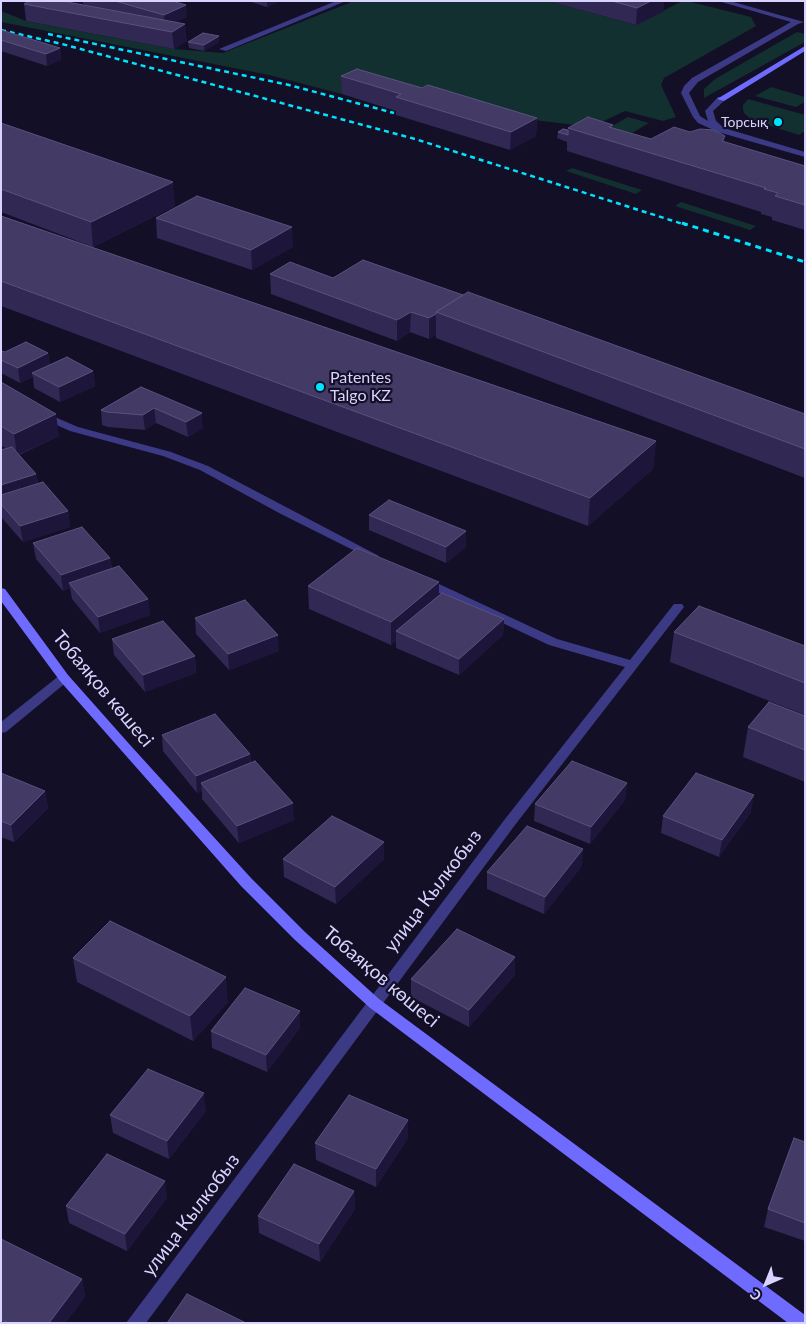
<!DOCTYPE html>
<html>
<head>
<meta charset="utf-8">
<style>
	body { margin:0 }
	#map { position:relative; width:806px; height:1324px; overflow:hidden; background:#130f26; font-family:Lato,sans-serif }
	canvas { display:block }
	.frame { position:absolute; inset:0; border:2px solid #d9d4ff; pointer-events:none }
	.north { position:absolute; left:741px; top:1259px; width:50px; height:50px; -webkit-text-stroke:4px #130f26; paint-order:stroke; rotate:224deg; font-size:14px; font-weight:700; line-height:20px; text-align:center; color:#d9d4ff }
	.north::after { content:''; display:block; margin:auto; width:18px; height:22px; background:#d9d4ff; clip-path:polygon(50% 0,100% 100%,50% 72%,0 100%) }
</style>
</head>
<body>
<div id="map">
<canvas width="806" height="1324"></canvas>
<div class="frame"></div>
<div class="north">С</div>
</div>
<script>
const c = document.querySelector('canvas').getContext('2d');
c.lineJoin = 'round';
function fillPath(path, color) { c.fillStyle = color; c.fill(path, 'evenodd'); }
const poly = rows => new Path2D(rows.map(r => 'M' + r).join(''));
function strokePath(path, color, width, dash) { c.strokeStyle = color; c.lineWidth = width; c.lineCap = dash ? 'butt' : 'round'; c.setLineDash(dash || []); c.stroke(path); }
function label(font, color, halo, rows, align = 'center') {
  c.font = font + ' Lato,sans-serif'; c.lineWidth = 4.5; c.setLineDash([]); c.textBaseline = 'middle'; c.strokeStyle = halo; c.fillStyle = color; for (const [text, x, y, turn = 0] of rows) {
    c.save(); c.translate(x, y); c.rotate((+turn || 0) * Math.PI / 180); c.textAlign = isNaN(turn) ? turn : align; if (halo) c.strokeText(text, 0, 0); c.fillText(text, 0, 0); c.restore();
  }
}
fillPath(poly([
	[354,1,548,1,636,25,682,1,687,1,751,17,756,26,664,78,661,85,676,117,663,121,625,111,591,127,534,120,357,87,342,94,269,75,1,22,1,11,26,21,174,49,223,53],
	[797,32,805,34,805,42,704,98,704,89,715,79],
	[771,87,805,97,805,102,796,107,755,96],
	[748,99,805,115,805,131,799,135,752,120,744,113,743,109,743,105],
	[628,117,649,123,632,133,622,131,605,130],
	[572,168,642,190,636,194,566,171],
	[681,202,756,226,750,230,675,206]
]), '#12302f');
fillPath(poly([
	[336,1,346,1,226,51,219,49,336,1],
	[718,1,730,1,804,22,798,24,698,82,689,93,700,116,708,121,705,111,718,97,724,97,724,101,713,111,716,121,724,128,805,152,805,157,718,132,698,123,693,117,681,93,684,86,692,78,791,22,718,1],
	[43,412,78,427,171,452,208,466,379,556,373,559,369,558,281,514,200,470,163,456,70,431,39,417,38,415,39,413,43,412],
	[424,577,557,639,630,660,674,604,682,604,684,607,515,825,146,1323,126,1323,505,819,625,667,549,645,420,584,418,581,420,578,424,577],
	[64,674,68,675,70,678,68,681,6,732,1,733,1,722,60,675,64,674]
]), '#3d3a85');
fillPath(poly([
	[805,46,805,51,724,101,717,99,805,46],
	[1,588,5,589,68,675,131,746,251,878,305,932,379,999,805,1315,805,1323,788,1323,369,1007,295,940,241,886,60,681,1,601,1,588]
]), '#6f6bff');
strokePath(poly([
	[1,30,62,44,415,139,686,225],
	[48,34,289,85,394,113]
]), '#00e5ff', 2.5, [5, 4]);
strokePath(poly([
	[682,223,805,262]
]), '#00e5ff', 3, [6, 5]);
fillPath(poly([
	[83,1,172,1,187,17,175,22,187,41,174,49,26,21,24,4,96,8,83,4],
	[248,1,280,1,267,7],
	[548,1,664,1,663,12,636,25],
	[1,30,60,48,61,60,47,66,1,51],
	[219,36,219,42,204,51,189,48,188,42],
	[341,76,422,88,537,118,536,136,510,150,396,115,396,111,342,94],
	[1,123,175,206,93,247,1,212],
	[613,125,613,128,651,139,690,132,725,136,724,142,805,166,805,230,772,220,772,217,761,214,761,212,567,151,567,142,557,138,558,132,568,130,568,128],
	[1,216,656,441,653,469,588,526,1,306],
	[156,218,293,247,252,270,157,238],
	[270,274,333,278,805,414,805,478,436,338,436,335,429,339,410,332,397,341,271,294],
	[1,351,5,352,48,353,50,365,93,371,95,386,60,402,34,388,33,377,20,383,1,373],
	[1,382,59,436,19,455,36,474,38,484,68,511,70,527,23,542,1,517,1,450,6,448,1,446],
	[141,387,203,428,188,437,156,423,145,430,108,427,102,425,101,410],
	[369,515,466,547,446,563,369,530],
	[33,543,110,558,112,569,148,599,150,615,100,633,72,599,70,588,63,591,36,559],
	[439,582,439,595,504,619,503,635,459,675,396,648,396,641,391,645,309,609,308,586],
	[195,618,279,651,229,670,196,634],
	[674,632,805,646,805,715,670,662],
	[112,639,195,656,196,673,145,692,114,655],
	[805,716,805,782,743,757,748,727],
	[162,735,250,754,251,762,294,820,239,843,202,799,202,791,197,793,163,751],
	[1,773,45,791,48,808,14,842,1,837],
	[627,783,625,800,590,844,534,821,535,804],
	[751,812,719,857,661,833,663,816],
	[384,842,384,859,336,904,284,877,283,859],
	[582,866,544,914,487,889,487,872],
	[515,957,515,975,469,1027,411,997,411,979],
	[73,958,228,1002,193,1041,77,982],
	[300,1011,300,1028,267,1072,212,1048,211,1031],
	[206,1111,169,1159,113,1133,110,1115],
	[408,1138,376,1187,316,1160,315,1143],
	[805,1142,805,1241,764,1227,768,1209],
	[354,1191,355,1209,320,1262,259,1233,258,1216],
	[167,1198,127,1251,69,1223,66,1206],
	[1,1239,82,1279,85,1297,65,1323,1,1323]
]), '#312854');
fillPath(poly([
	[267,1,280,1,267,7],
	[651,1,664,1,663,12,636,25,637,8],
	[186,5,187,17,165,26,164,15],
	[185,24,187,41,174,49,172,32],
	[219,36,219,42,204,51,204,45],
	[60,48,61,60,47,66,46,54],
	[537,118,536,136,510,150,511,132],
	[173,182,175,206,93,247,91,222],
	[292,227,293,247,252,270,251,250],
	[411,312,410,332,397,341,397,320],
	[436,314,436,335,429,339,429,318],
	[48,353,50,368,32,373,33,377,20,383,18,368],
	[93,371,95,386,60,402,59,387],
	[154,408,156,423,145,430,143,415],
	[202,413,203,428,188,437,186,422],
	[56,414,59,436,17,455,14,434],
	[656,441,653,469,588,526,590,498],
	[36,474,38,490,1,501,1,485],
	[68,511,70,527,23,542,20,526],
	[466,531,466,547,446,563,446,547],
	[110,558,112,574,69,583,70,588,63,591,61,575],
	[439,582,439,605,396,631,396,641,391,645,391,622],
	[148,599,150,615,100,633,98,617],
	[504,619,503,635,459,675,459,659],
	[278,635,279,651,229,670,228,654],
	[195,656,196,673,145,692,143,675],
	[250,754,251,771,201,783,202,791,197,793,196,776],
	[627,783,625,800,590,844,591,827],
	[45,791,48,808,14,842,11,825],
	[754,795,751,812,719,857,722,840],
	[293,803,294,820,239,843,237,826],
	[384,842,384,859,336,904,335,887],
	[583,849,582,866,544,914,545,897],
	[515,957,515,975,469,1027,469,1010],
	[226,977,228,1002,193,1041,190,1016],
	[300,1011,300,1028,267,1072,266,1055],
	[204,1093,206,1111,169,1159,167,1141],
	[408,1120,408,1138,376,1187,376,1169],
	[165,1181,167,1198,127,1251,125,1234],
	[354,1191,355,1209,320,1262,319,1244],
	[82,1279,85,1297,65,1323,49,1323]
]), '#1d163a');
const building = poly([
	[29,1,62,1,185,24,172,32,24,4,29,1],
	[115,1,172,1,186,5,164,15,115,1],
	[612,1,651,1,637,8,612,1],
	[1,30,60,48,46,54,1,40,1,30],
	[203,33,219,36,204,45,188,42,203,33],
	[357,69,422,88,428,85,537,118,511,132,396,97,401,94,341,76,357,69],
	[588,117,613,125,609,127,651,139,674,127,690,132,700,129,714,130,725,136,722,141,805,166,805,205,775,196,778,193,764,189,766,188,568,128,588,117],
	[1,123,173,182,91,222,1,189,1,123],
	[563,129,568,130,568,135,558,132,563,129],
	[197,196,292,227,251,250,156,218,197,196],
	[1,216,656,441,590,498,1,281,1,216],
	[363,260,463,295,436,312,436,314,429,318,411,312,397,320,270,274,290,262,333,278,363,260],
	[468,292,805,414,805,449,436,312,468,292],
	[26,342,48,353,18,368,1,360,1,351,5,352,26,342],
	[67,357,93,371,59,387,32,373,67,357],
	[1,382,56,414,14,434,1,426,1,382],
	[141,387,202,413,186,422,154,408,143,415,107,412,101,410,141,387],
	[12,447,36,474,1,485,1,450,12,447],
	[43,482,68,511,20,526,1,504,1,495,43,482],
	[389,500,466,531,446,547,369,515,389,500],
	[82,527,110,558,61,575,33,543,82,527],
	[357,548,439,582,391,622,308,586,357,548],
	[119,566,148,599,98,617,69,583,119,566],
	[442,593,504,619,459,659,396,631,442,593],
	[245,600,278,635,228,654,195,618,245,600],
	[699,606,805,646,805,683,674,632,699,606],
	[163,621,195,656,143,675,112,639,163,621],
	[769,702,805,716,805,750,748,727,769,702],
	[215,714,250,754,196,776,162,735,215,714],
	[255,761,293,803,237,826,201,783,255,761],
	[572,761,627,783,591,827,535,804,572,761],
	[1,773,45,791,11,825,1,821,1,773],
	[696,773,754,795,722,840,663,816,696,773],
	[332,816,384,842,335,887,283,859,332,816],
	[527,826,583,849,545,897,487,872,527,826],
	[110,921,226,977,190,1016,73,958,110,921],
	[457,929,515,957,469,1010,411,979,457,929],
	[245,988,300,1011,266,1055,211,1031,245,988],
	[148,1069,204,1093,167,1141,110,1115,148,1069],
	[349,1095,408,1120,376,1169,315,1143,349,1095],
	[794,1138,805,1142,805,1223,768,1209,794,1138],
	[107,1154,165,1181,125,1234,66,1206,107,1154],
	[294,1164,354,1191,319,1244,258,1216,294,1164],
	[1,1239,82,1279,49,1323,8,1323,1,1319,1,1239],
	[187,1294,246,1323,167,1323,187,1294]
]);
fillPath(building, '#433a66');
strokePath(building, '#5a527e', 1);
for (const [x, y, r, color] of [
	[778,122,5,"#00e5ff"],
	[320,387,5,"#00e5ff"]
]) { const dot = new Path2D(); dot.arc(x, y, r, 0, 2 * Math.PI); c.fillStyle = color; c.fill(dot); strokePath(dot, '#130f26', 2); }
label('14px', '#d9d4ff', '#130f26', [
	["Торсық",768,122]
], 'right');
label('16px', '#d9d4ff', '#130f26', [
	["Patentes",330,378],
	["Talgo KZ",330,396]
], 'left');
label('19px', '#d9d4ff', '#130f26', [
	["Тобаяқов көшесі",103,689,50],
	["улица Кылкобыз",433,891,-53],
	["Тобаяқов көшесі",381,977,40],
	["улица Кылкобыз",191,1215,-53]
]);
</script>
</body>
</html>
